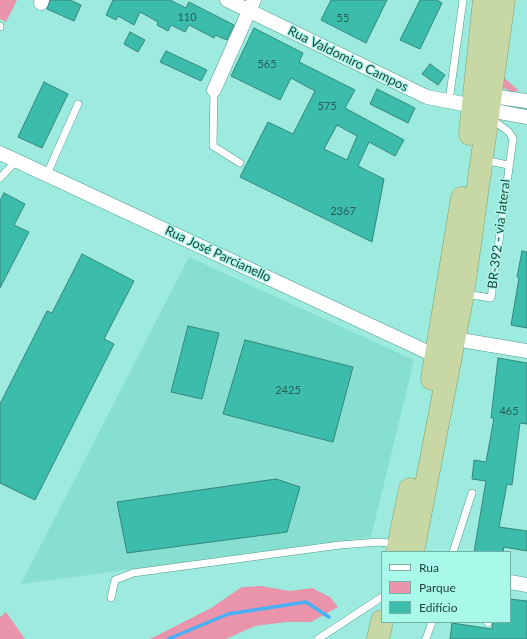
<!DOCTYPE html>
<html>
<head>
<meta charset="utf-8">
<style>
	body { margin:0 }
	#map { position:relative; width:527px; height:639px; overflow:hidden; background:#9cebde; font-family:Lato,sans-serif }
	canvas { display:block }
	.legend { position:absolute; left:381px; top:551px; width:130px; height:72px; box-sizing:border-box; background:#a9f9eb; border:1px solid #73b0a5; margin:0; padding:5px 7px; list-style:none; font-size:12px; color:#21423d }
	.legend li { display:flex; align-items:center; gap:8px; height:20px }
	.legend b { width:20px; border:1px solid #73b0a5 }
</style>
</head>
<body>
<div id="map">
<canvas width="527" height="639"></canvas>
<ul class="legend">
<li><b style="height:5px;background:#fff"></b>Rua</li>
<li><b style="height:11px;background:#e994aa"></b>Parque</li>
<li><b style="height:11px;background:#3cbcab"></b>Edifício</li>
</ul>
</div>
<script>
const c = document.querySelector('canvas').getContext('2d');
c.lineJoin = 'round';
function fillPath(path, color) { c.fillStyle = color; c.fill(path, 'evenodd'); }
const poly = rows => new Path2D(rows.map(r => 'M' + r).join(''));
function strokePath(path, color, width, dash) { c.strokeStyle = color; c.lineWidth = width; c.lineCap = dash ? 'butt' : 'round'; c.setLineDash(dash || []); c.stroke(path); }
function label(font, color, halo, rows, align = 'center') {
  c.font = font + ' Lato,sans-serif'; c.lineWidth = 3; c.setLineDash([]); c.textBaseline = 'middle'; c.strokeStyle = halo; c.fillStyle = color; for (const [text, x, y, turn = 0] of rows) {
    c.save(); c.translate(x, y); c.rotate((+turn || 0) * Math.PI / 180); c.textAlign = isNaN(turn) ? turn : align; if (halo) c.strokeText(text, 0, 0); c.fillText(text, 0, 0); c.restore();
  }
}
fillPath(poly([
	[189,257,414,360,371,537,21,584]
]), '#86dfd1');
fillPath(poly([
	[0,0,17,0,6,22,0,19],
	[499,73,519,91,510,92,500,85],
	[261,586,290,591,312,588,330,597,338,607,311,622,287,622,255,626,226,639,150,639,211,608,242,587],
	[6,612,25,639,0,639,0,617]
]), '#e994aa');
strokePath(poly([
	[168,639,228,614,306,602,329,617]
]), '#48b0f7', 3.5);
const building = poly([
	[50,0,70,0,81,5,74,21,47,9,50,0],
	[113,0,170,0,186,8,189,2,234,25,227,40,215,35,214,38,189,25,185,32,171,25,168,31,157,25,158,22,140,12,134,25,118,16,116,20,106,15,113,0],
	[331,0,387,0,366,43,321,20,331,0],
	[420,0,437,0,442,3,420,49,400,40,420,0],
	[254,28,303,53,299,62,355,90,345,108,404,140,395,156,369,142,358,166,384,179,372,242,240,177,268,122,293,134,315,91,291,78,280,100,231,76,254,28],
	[337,125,357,136,347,160,324,149,337,125],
	[130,32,145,40,138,52,124,44,130,32],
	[166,51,207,70,201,81,160,62,166,51],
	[430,64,445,75,438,85,422,74,430,64],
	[44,82,68,94,42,148,18,137,44,82],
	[377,89,415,108,408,123,370,104,377,89],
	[4,193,25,204,14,225,29,232,0,288,0,201,4,193],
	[522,251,527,252,527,328,511,325,519,278,517,277,522,251],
	[82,254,134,281,104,339,114,344,35,500,0,483,0,404,47,311,52,313,82,254],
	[188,326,219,333,202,399,171,392,188,326],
	[245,340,353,367,333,442,223,414,245,340],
	[498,358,527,363,527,424,520,423,512,485,507,484,499,527,527,531,527,551,504,547,503,552,474,552,486,481,472,479,474,460,486,462,494,418,491,418,498,358],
	[276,479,300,487,287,532,127,553,117,502,276,479],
	[510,599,527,601,527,639,450,639,452,623,492,629,493,622,510,622,510,599]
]);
fillPath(building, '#3cbcab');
strokePath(building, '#36867b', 1);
const service = poly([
	[0,27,0,26],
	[214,90,213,146,240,163],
	[449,101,463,0],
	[484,160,508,165],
	[47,174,78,104],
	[0,178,17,160],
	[465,294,491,298,513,139,509,132,490,118],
	[453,552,472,493],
	[111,598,115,580,133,573,340,545,379,542,397,544],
	[487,622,488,623],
	[318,639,382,597],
	[426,639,432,622]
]);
const minor = poly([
	[227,0,427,97,474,106],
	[41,3,42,0],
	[214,90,254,0],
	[491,96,527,101],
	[489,110,527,117],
	[0,153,436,356],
	[455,339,527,351],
	[510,582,527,585]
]);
const trunk = poly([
	[470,134,484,0],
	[432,379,462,198],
	[397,552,410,489],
	[413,552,463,294,504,0],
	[378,639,382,621]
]);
strokePath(service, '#4d9b8f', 8);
strokePath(minor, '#4d9b8f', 15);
strokePath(trunk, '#849e71', 23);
strokePath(service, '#fff', 7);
strokePath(minor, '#fff', 14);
strokePath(trunk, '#c8d8a4', 22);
label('11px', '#286058', null, [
	["110",187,17],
	["55",343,18],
	["565",267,64],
	["575",327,106],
	["2367",343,211],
	["2425",288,390],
	["465",509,411]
]);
label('13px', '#21423d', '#a9f9eb', [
	["Rua Valdomiro Campos",348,59,26],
	["BR-392 - via lateral",499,234,-83],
	["Rua José Parcianello",218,254,25]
]);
</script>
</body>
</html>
